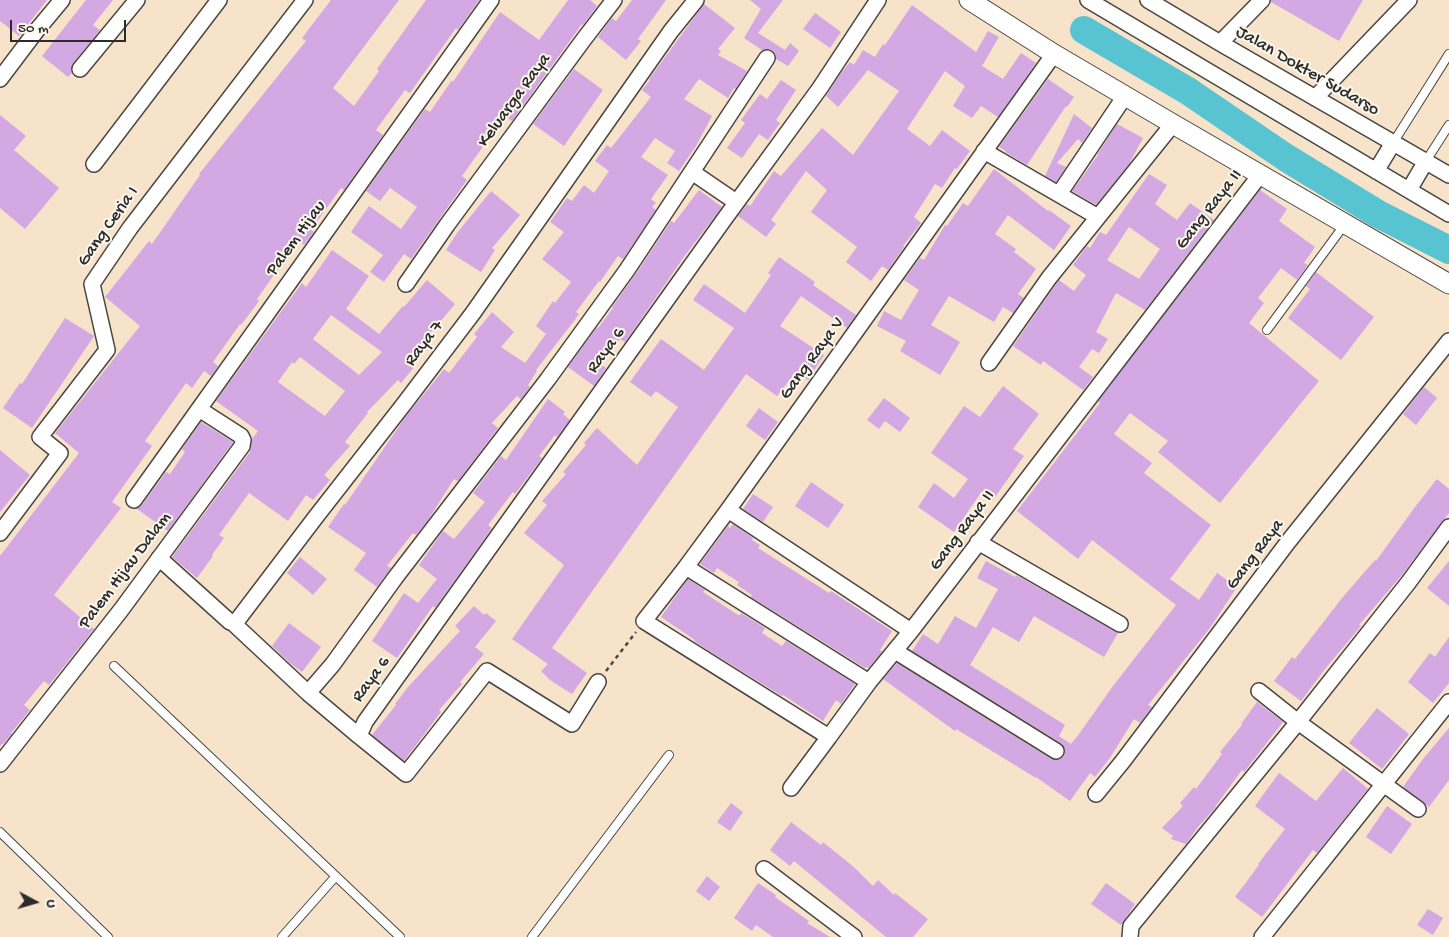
<!DOCTYPE html>
<html>
<head>
<meta charset="utf-8">
<style>
	body { margin:0 }
	#map { position:relative; width:1449px; height:937px; overflow:hidden; background:#f6e3ca; font-family:"Gochi Hand",sans-serif }
	canvas { display:block }
	.north { position:absolute; left:10px; top:877px; width:50px; height:50px; -webkit-text-stroke:4px #fbf7ec; paint-order:stroke; rotate:96deg; font-size:14px; font-weight:700; line-height:20px; text-align:center; color:#2b2b2b }
	.north::after { content:''; display:block; margin:auto; width:18px; height:22px; background:#2b2b2b; clip-path:polygon(50% 0,100% 100%,50% 72%,0 100%) }
	.scale { position:absolute; left:10px; top:20px; width:116px; height:22px; box-sizing:border-box; border:2px solid #2b2b2b; border-top:0; padding-left:6px; font-size:15px; line-height:18px; white-space:nowrap; color:#2b2b2b; -webkit-text-stroke:4px #fbf7ec; paint-order:stroke }
</style>
</head>
<body>
<div id="map">
<canvas width="1449" height="937"></canvas>
<div class="north">U</div>
<div class="scale">50 m</div>
</div>
<script>
const c = document.querySelector('canvas').getContext('2d');
c.lineJoin = 'round';
const poly = rows => new Path2D(rows.map(r => 'M' + r).join(''));
function strokePath(path, color, width, dash) { c.strokeStyle = color; c.lineWidth = width; c.lineCap = dash ? 'butt' : 'round'; c.setLineDash(dash || []); c.stroke(path); }
function fillPath(path, color) { c.fillStyle = color; c.fill(path, 'evenodd'); }
function label(font, color, halo, rows, align = 'center') {
  c.font = font + ' "Gochi Hand",sans-serif'; c.lineWidth = 4; c.setLineDash([]); c.textBaseline = 'middle'; c.strokeStyle = halo; c.fillStyle = color; for (const [text, x, y, turn = 0] of rows) {
    c.save(); c.translate(x, y); c.rotate((+turn || 0) * Math.PI / 180); c.textAlign = isNaN(turn) ? turn : align; if (halo) c.strokeText(text, 0, 0); c.fillText(text, 0, 0); c.restore();
  }
}
strokePath(poly([
	[1084,30,1188,91,1285,157,1378,214,1449,250]
]), '#58c4d2', 28);
fillPath(poly([
	[0,0,47,0,19,36,0,21],
	[86,0,113,0,93,25,100,30,73,63,71,68,72,73,68,77,42,56],
	[331,0,399,0,333,88,354,106,379,71,377,69,426,0,479,0,458,30,456,28,410,93,405,90,376,130,383,135,344,190,341,188,311,230,314,232,304,245,300,242,290,256,288,255,257,299,259,301,241,325,240,324,213,362,218,366,211,376,204,371,192,388,186,383,145,441,152,446,112,502,121,508,54,595,94,629,49,685,44,681,24,705,30,710,11,733,12,734,3,744,2,744,0,746,0,556,79,453,55,433,140,326,105,297,149,241,152,244,200,175,199,174,306,41,302,38],
	[568,0,590,0,597,6,583,25,582,24,512,121,505,116,462,176,467,180,411,259,404,254,384,282,370,272,383,255,351,232,369,206,401,229,417,207,390,188,380,201,366,191,425,109,430,112,452,80,453,82,500,12,539,40],
	[632,0,666,0,638,39,641,41,626,60,598,37,612,18,616,21],
	[750,0,783,0,758,33,785,50,790,43,799,51,788,66,776,59,775,53,772,50,767,49,762,50,744,38,761,9],
	[1271,0,1363,0,1339,41,1271,2],
	[704,4,735,28,718,49,721,51,718,55,747,71,736,89,734,88,728,98,699,79,684,99,712,116,696,146,679,171,667,163,675,151,655,138,641,157,668,175,651,199,656,203,652,207,656,210,623,259,618,256,600,282,599,281,576,312,579,314,574,321,536,370,537,371,528,385,530,387,521,399,517,396,492,423,498,428,458,481,454,479,428,520,416,535,413,533,387,566,391,568,377,587,354,570,366,553,328,527,344,504,345,505,404,419,444,369,449,373,477,337,474,334,492,312,514,332,501,347,525,363,546,334,536,326,553,301,555,303,571,282,542,259,564,232,550,222,567,198,572,201,584,185,594,193,609,171,595,161,607,145,611,148,651,97,642,90,650,80,649,79],
	[912,5,976,52,988,31,999,37,982,66,1003,79,1021,53,1036,63,998,117,981,106,972,118,953,106,965,86,945,71,907,129,930,146,942,130,970,151,957,169,955,168,942,188,935,184,914,217,921,223,903,246,904,247,888,270,882,266,871,281,846,262,857,247,811,212,827,190,806,171,771,220,776,224,766,237,738,216,747,204,750,206,774,171,781,176,822,128,853,155,899,91,868,70,838,107,826,96,841,73,850,62,854,65,863,50,875,57,883,44,885,45],
	[815,13,841,32,830,48,803,29],
	[574,69,603,90,564,146,533,124],
	[1048,79,1074,97,1067,107,1066,106,1027,165,1005,152,1006,151,999,147],
	[781,80,796,90,776,120,780,123,768,140,759,134,742,158,727,148,745,123,741,120,760,94,767,99],
	[1074,114,1092,128,1082,143,1078,139,1057,163,1066,167,1056,182,1045,176],
	[0,115,26,136,14,150,59,188,25,229,0,208],
	[1117,124,1143,138,1129,164,1096,205,1072,191,1098,155,1097,155],
	[994,169,1048,211,1049,210,1071,226,1054,250,1008,215,995,234,1016,249,1014,252,1036,269,1018,294,1024,298,1013,313,1003,307,994,322,949,296,931,325,960,342,940,375,900,351,906,341,877,326,884,311,901,320,919,290,904,280,920,258,924,260,945,225,947,226,963,203,968,206],
	[1149,174,1167,185,1155,204,1177,220,1190,203,1214,220,1145,310,1116,293,1096,332,1108,339,1099,353,1092,349,1079,367,1093,377,1083,390,1043,361,1041,365,1013,346,1059,280,1074,291,1086,275,1073,265,1087,246,1090,248,1100,232,1106,235],
	[1129,227,1160,249,1139,279,1107,260],
	[699,190,722,207,686,254,625,342,620,339,602,365,606,368,594,386,568,367,597,327,598,328,613,308,612,307,638,271,671,221,674,223],
	[1260,190,1287,209,1279,221,1315,247,1304,263,1308,265,1297,280,1281,268,1258,298,1264,303,1249,323,1319,381,1220,503,1158,452,1168,441,1130,413,1114,434,1152,463,1144,473,1211,525,1170,579,1199,600,1217,573,1237,587,1210,628,1148,705,1152,707,1140,723,1134,719,1110,758,1095,777,1090,773,1070,801,1036,777,1036,778,956,729,955,731,883,679,897,663,1051,759,1056,760,1064,756,1065,751,1064,746,1061,743,912,651,923,634,938,644,955,616,976,628,998,589,977,578,986,561,1015,577,1016,575,1118,633,1104,657,1034,616,1019,642,993,627,970,665,1065,725,1059,736,1071,744,1079,734,1113,686,1176,605,1092,540,1078,559,1017,511,1100,403,1098,401],
	[491,191,520,215,492,248,495,250,481,272,446,250,457,233],
	[332,250,369,276,346,309,379,334,403,306,404,307,427,280,455,304,408,360,415,366,401,383,398,380,367,412,368,413,345,442,350,446,324,475,330,480,313,500,306,495,288,521,249,493,219,535,224,538,212,555,213,556,197,578,172,557,250,452,252,439,258,431,216,401,302,283,306,287],
	[331,315,382,352,359,375,313,339],
	[300,357,345,391,325,416,278,382,292,362,294,364],
	[779,257,815,282,813,285,856,315,847,328,801,296,780,326,824,355,808,380,796,372,777,396,746,374,552,648,587,673,572,694,550,680,541,671,548,664,512,639,564,565,524,533,547,505,542,501,566,474,563,472,586,445,584,443,597,428,637,465,678,407,656,391,651,397,630,382,661,339,704,370,734,328,693,300,704,284,745,313,771,275,768,273],
	[1316,272,1374,317,1341,360,1288,318,1310,289,1306,286],
	[65,318,94,336,32,428,3,408,20,383,22,384],
	[1003,386,1039,414,1013,449,1024,456,993,500,982,491,954,532,918,507,934,483,954,498,968,479,931,453,964,406,980,417],
	[1424,387,1437,398,1416,425,1403,414],
	[884,398,910,418,900,432,885,421,879,429,867,420],
	[548,399,565,412,563,414,570,420,557,437,555,435,539,456,542,458,515,494,513,492,488,525,492,528,435,608,433,606,397,658,372,641,404,593,418,603,437,579,419,565,443,531,454,539,485,502,473,493,501,456,506,460],
	[759,408,778,422,765,440,746,426],
	[201,422,233,442,168,531,137,509,142,505,166,472,170,474,185,452,182,449],
	[0,450,30,475,0,512],
	[1437,479,1449,489,1449,513,1401,576,1359,625,1361,626,1325,669,1301,701,1274,681,1292,657,1295,659,1342,598,1375,560,1376,561,1415,507],
	[811,482,844,505,828,528,795,506],
	[753,494,773,507,763,522,743,509],
	[733,524,753,538,752,540,760,545,758,548,829,593,831,591,892,631,880,650,882,652,868,668,866,667,865,668,751,597,752,595,737,585,739,582,717,568,714,573,700,564,728,526,730,528],
	[300,557,327,579,313,595,287,573],
	[1449,561,1449,606,1427,588],
	[688,579,705,590,703,592,738,615,740,615,741,613,765,628,762,633,782,646,786,641,855,684,841,704,836,700,823,721,783,695,782,696,711,652,694,641,695,640,661,617],
	[474,606,484,615,486,613,496,621,475,647,484,654,460,682,462,684,439,710,441,712,404,761,372,735,396,705,395,704,408,687,460,631,455,626],
	[289,623,321,647,302,672,290,663,272,646],
	[1449,637,1449,683,1433,703,1408,682,1430,653,1435,657],
	[1257,702,1283,722,1244,772,1242,770,1215,807,1216,807,1198,827,1186,844,1171,839,1173,836,1162,828,1183,806,1180,803,1194,787,1196,789,1222,754,1220,752,1242,725,1241,724],
	[1377,708,1409,734,1382,769,1349,743],
	[1449,728,1449,780,1429,807,1403,787,1423,759],
	[1343,768,1368,789,1317,853,1313,850,1262,917,1235,897,1259,865,1258,864,1285,829,1255,806,1279,773,1316,801],
	[731,803,743,812,730,831,717,822],
	[1387,806,1412,824,1391,854,1366,837],
	[791,822,821,845,823,842,855,868,873,886,878,880,894,895,895,893,928,919,913,937,886,937,794,861,790,866,770,850],
	[707,876,720,887,709,901,696,891],
	[758,883,776,895,775,897,809,921,807,923,830,937,773,937,756,925,752,931,734,918],
	[1106,883,1135,904,1121,925,1091,904],
	[1428,909,1443,918,1433,935,1417,925]
]), '#d3a8e3');
const service = poly([
	[1393,143,1449,54],
	[1426,161,1449,125],
	[1267,330,1345,224],
	[114,666,400,937],
	[0,832,108,937],
	[282,937,336,876],
	[532,937,669,755]
]);
const minor = poly([
	[1088,0,1449,214],
	[1148,0,1220,43,1449,175],
	[1220,43,1262,0],
	[1054,54,728,510,686,567,644,621,829,737,869,682,911,631,1260,175],
	[80,69,137,0],
	[0,79,37,30,62,0],
	[1315,98,1409,0],
	[984,151,1098,217],
	[94,164,219,0],
	[1376,171,1393,143],
	[692,172,736,202],
	[1409,190,1426,161],
	[1059,194,1125,96],
	[406,284,447,225,584,39,614,0],
	[989,363,1049,278,1173,124],
	[134,500,491,0],
	[728,510,911,631],
	[0,533,60,453,40,437,107,350,92,284,130,228,305,0],
	[978,542,1120,624],
	[159,558,230,622,236,622,315,518,404,404,473,313,671,31,696,0],
	[686,567,869,682],
	[233,623,308,693,333,664,395,578,548,379,627,270,767,58],
	[895,651,1056,751],
	[1259,691,1298,722,1418,809],
	[308,693,359,736,365,722,723,221,820,88,878,0],
	[359,736,406,774,487,671,572,724,598,682],
	[0,764,121,610,242,446,243,440,241,436,199,409],
	[791,788,829,737],
	[1096,794,1123,761,1288,542,1449,341],
	[764,869,854,937],
	[1130,937,1131,926,1298,722,1408,583,1449,527],
	[1262,937,1449,702]
]);
const tertiary = poly([
	[969,0,1054,54,1173,124,1449,284]
]);
strokePath(service, '#494743', 10);
strokePath(minor, '#494743', 18);
strokePath(tertiary, '#494743', 21);
strokePath(poly([
	[606,671,636,632]
]), '#494743', 2.5, [4, 4]);
strokePath(service, '#fff', 8);
strokePath(minor, '#fff', 15);
strokePath(tertiary, '#fff', 19);
label('18px', '#2b2b2b', '#fbf7ec', [
	["Jalan Dokter Sudarso",1307,72,30],
	["Keluarga Raya",515,101,-54],
	["Gang Raya II",1210,210,-52],
	["Gang Ceria I",109,227,-55],
	["Palem Hijau",297,239,-54],
	["Raya 7",425,344,-53],
	["Raya 6",607,351,-54],
	["Gang Raya V",813,359,-54],
	["Gang Raya II",963,531,-53],
	["Gang Raya",1256,555,-53],
	["Palem Hijau Dalam",126,571,-53],
	["Raya 6",372,680,-54]
]);
</script>
</body>
</html>
